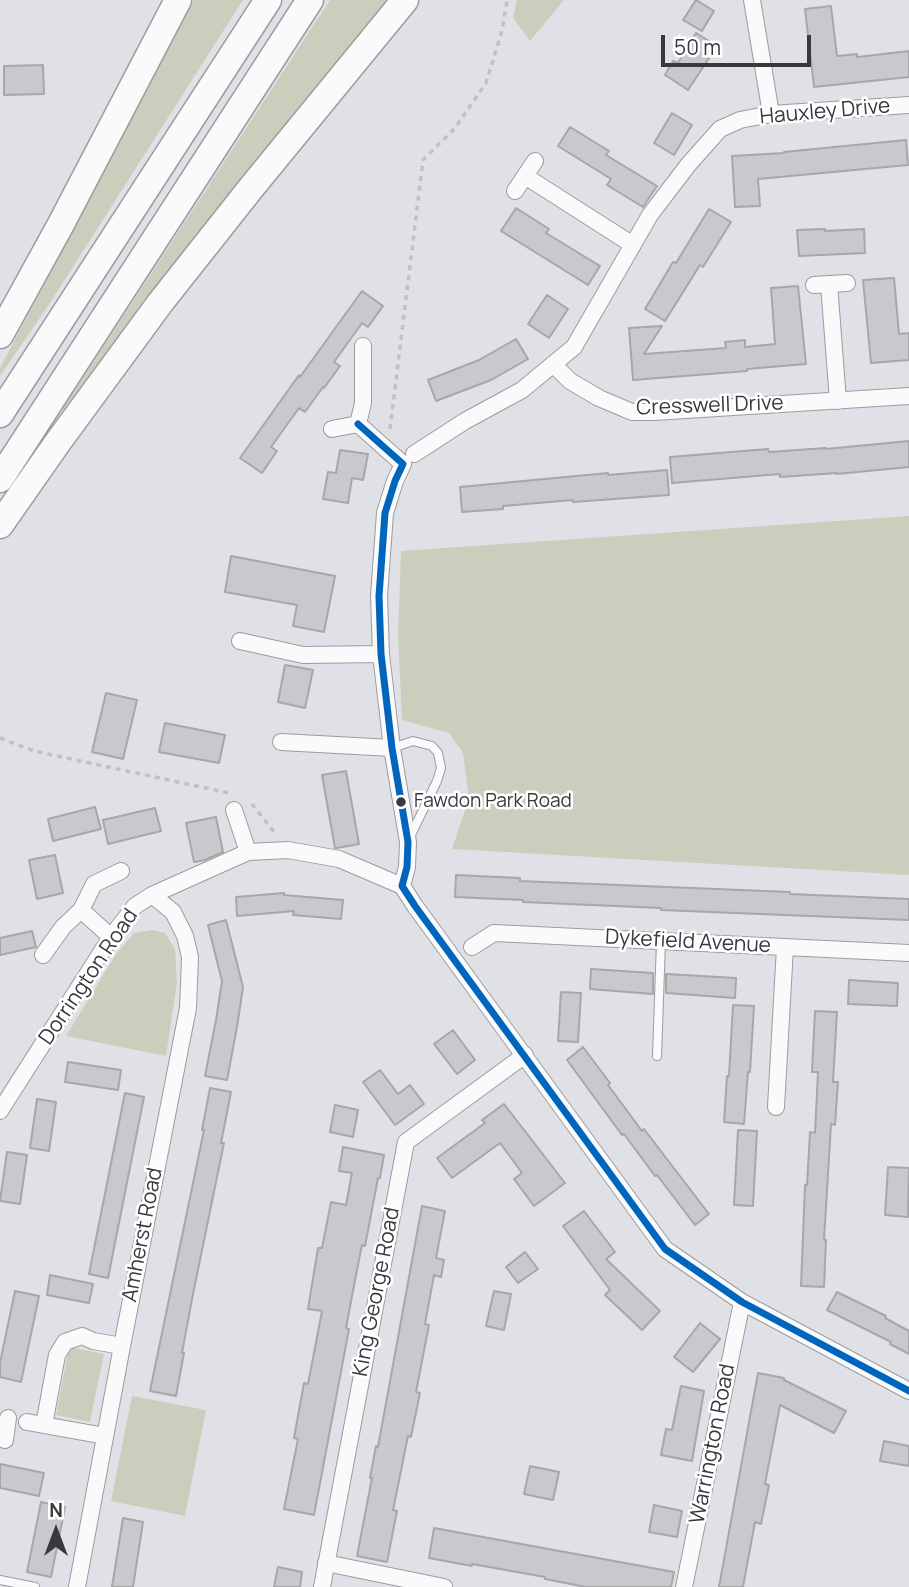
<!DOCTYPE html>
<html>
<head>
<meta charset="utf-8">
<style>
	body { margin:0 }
	#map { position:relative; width:909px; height:1587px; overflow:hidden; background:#e0e1e7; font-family:Manrope,sans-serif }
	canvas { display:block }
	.north { position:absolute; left:21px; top:1496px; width:70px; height:70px; -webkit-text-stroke:5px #fff; paint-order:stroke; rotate:0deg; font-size:19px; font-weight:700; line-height:28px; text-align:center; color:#38393d }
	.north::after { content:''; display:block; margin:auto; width:24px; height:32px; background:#38393d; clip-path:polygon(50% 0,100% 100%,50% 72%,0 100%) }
	.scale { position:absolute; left:661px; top:35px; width:150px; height:32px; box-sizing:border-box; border:4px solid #38393d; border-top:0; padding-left:9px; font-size:21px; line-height:24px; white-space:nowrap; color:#38393d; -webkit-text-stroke:5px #fff; paint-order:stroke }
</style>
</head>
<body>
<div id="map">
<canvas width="909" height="1587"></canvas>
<div class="north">N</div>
<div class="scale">50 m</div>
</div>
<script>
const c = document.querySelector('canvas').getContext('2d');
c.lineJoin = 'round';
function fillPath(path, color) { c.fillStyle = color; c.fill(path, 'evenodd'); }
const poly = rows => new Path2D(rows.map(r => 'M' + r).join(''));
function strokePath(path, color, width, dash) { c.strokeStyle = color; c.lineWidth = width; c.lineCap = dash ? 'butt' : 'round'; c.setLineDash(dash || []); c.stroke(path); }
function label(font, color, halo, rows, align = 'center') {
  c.font = font + ' Manrope,sans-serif'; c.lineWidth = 5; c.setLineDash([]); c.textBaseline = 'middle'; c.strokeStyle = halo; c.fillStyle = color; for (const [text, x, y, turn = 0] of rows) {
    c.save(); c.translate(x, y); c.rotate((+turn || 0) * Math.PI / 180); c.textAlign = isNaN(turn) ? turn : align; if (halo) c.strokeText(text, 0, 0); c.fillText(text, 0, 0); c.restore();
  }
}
fillPath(poly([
	[194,0,243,0,48,306,0,376,0,368],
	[330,0,393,0,67,411,62,410],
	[517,0,564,0,530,41,513,18],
	[909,516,909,875,452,849,469,799,463,753,449,733,402,720,398,635,401,551],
	[152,930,165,933,175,949,177,983,166,1056,66,1036,116,954,134,933],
	[69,1347,104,1354,90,1422,56,1415],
	[132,1396,206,1410,185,1516,111,1501]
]), '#c9cfbc');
const building = poly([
	[696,0,714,11,702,31,683,20,696,0],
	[831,6,837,56,857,54,857,57,909,51,909,77,814,87,805,9,831,6],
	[696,33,717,46,688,90,665,75,673,61,678,63,696,33],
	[43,65,44,94,4,95,4,66,43,65],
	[672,113,692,125,674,155,654,143,672,113],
	[570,127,609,151,606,155,657,186,643,207,607,185,611,179,558,146,570,127],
	[906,140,908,165,758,179,760,206,735,207,732,156,784,153,784,152,906,140],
	[516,208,549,229,546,233,600,266,588,285,501,231,516,208],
	[709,209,731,222,703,267,700,265,665,321,645,309,673,262,676,263,709,209],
	[825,229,825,231,864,229,865,253,799,256,797,230,825,229],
	[894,278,899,334,909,333,909,360,871,363,863,280,894,278],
	[798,286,806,364,747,369,747,371,633,380,629,328,662,326,644,354,726,348,725,342,745,340,745,347,775,344,771,288,798,286],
	[362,291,383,306,368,327,362,323,334,362,340,366,324,388,323,387,305,412,299,408,271,447,277,451,262,473,240,458,299,375,300,377,362,291],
	[547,295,568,309,549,338,528,324,547,295],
	[516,339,528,359,491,380,436,401,428,380,479,360,516,339],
	[909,441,909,467,837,474,837,473,780,477,780,474,672,483,670,457,768,449,769,452,826,448,826,449,909,441],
	[340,450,368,454,363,480,352,478,348,503,323,499,328,472,336,473,340,450],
	[667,470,669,495,573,502,573,500,503,506,503,509,462,512,460,487,608,473,608,475,667,470],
	[231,556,335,576,324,632,293,626,297,605,225,592,231,556],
	[285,665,313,670,305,708,278,702,285,665],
	[106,693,137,700,123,759,92,752,106,693],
	[165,723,225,735,219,763,159,752,165,723],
	[346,771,359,844,337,848,335,848,322,775,346,771],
	[95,807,101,829,53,841,48,819,95,807],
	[155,808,161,831,108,844,103,820,155,808],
	[216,817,223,852,205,860,194,862,186,823,216,817],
	[55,855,63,893,37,899,29,860,55,855],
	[456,875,520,878,520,881,790,892,790,894,909,899,909,920,661,910,661,908,523,902,523,900,455,897,456,875],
	[284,893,284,895,343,900,341,919,293,915,294,911,237,916,236,897,284,893],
	[226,920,243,987,237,1027,227,1080,205,1076,216,1020,222,981,208,925,226,920],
	[32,931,36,947,0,955,0,938,32,931],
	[591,969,653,973,653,994,590,989,591,969],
	[666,974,736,978,735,998,666,993,666,974],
	[849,980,898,983,897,1006,848,1004,849,980],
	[561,992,581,993,578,1042,558,1041,561,992],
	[733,1005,754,1006,750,1072,748,1072,744,1124,724,1122,727,1076,729,1076,733,1005],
	[815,1011,837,1012,833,1082,838,1082,835,1125,831,1124,824,1240,826,1240,824,1287,801,1286,805,1185,807,1185,810,1132,815,1133,818,1072,812,1072,815,1011],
	[453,1030,475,1060,457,1074,434,1044,453,1030],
	[583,1047,610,1083,608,1085,642,1131,644,1129,709,1214,695,1225,657,1175,655,1176,624,1134,622,1135,567,1060,583,1047],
	[68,1062,121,1070,118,1090,65,1082,68,1062],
	[380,1070,398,1094,410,1085,424,1104,395,1125,363,1082,380,1070],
	[210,1088,231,1092,221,1143,224,1143,192,1299,182,1353,184,1353,176,1396,150,1391,204,1130,202,1130,210,1088],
	[125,1093,144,1097,108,1278,89,1274,125,1093],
	[37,1099,56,1102,49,1151,30,1148,37,1099],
	[504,1104,565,1183,534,1206,514,1179,522,1173,500,1143,452,1178,437,1158,485,1123,482,1120,504,1104],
	[335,1105,358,1110,353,1137,330,1132,335,1105],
	[738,1130,757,1131,753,1206,734,1205,738,1130],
	[343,1147,384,1155,380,1178,378,1178,365,1246,362,1245,355,1280,346,1328,349,1329,314,1515,284,1509,298,1439,294,1438,304,1383,308,1384,322,1311,308,1309,318,1248,322,1248,331,1202,346,1205,352,1173,339,1171,343,1147],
	[7,1152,27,1155,20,1204,0,1201,7,1152],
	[888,1167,909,1168,908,1217,885,1215,888,1167],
	[422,1206,445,1211,436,1258,444,1260,441,1277,434,1275,425,1324,429,1325,416,1392,420,1393,411,1437,408,1436,393,1510,397,1511,387,1562,357,1556,372,1478,370,1478,376,1446,378,1447,422,1206],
	[584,1211,615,1252,606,1259,660,1311,642,1330,605,1295,610,1290,563,1226,584,1211],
	[525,1252,538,1269,518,1283,506,1267,525,1252],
	[50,1275,93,1284,89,1303,47,1295,50,1275],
	[15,1291,39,1296,21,1382,0,1377,0,1363,15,1291],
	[494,1291,511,1294,504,1330,486,1326,494,1291],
	[837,1292,886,1316,885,1318,909,1331,909,1354,890,1344,891,1342,827,1310,837,1292],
	[700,1323,720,1339,693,1372,674,1357,700,1323],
	[758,1373,784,1378,784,1380,846,1411,834,1433,780,1405,765,1484,769,1485,761,1524,755,1522,743,1587,719,1587,758,1373],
	[681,1386,704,1391,692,1461,661,1455,666,1429,672,1430,681,1386],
	[884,1441,909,1446,909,1466,880,1461,884,1441],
	[0,1464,44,1473,39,1496,0,1488,0,1464],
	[530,1466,559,1472,553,1500,524,1494,530,1466],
	[41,1502,65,1507,51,1577,27,1572,41,1502],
	[654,1505,682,1511,677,1537,649,1532,654,1505],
	[123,1518,143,1522,133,1587,112,1587,123,1518],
	[434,1528,674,1572,671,1587,586,1587,545,1579,545,1577,472,1564,472,1566,429,1558,434,1528],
	[278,1567,302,1572,300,1587,274,1587,278,1567]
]);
fillPath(building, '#cac8cc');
strokePath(building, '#a7a6a9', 2);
const service = poly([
	[392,748,413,741,432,746,438,753,441,768,437,781,409,839],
	[657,1056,661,941],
	[0,1580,35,1587]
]);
const minor = poly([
	[752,0,771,114],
	[525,176,633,245],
	[515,191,535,161],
	[829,284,838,401],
	[814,285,847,283],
	[553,364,570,381,599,398,632,412,654,412,909,396],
	[358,424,403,464,395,481,385,513,379,596,381,654,392,748,408,842,407,867,402,886,415,906,665,1249,742,1302,909,1391],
	[332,429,358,424,363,403,363,346],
	[414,454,465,421,522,390,574,347,650,215,688,165,720,129,740,120,771,114,909,105],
	[240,641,303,655,381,654],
	[281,742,392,748],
	[234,810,248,852],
	[81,910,94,884,121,871],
	[472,947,494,933,909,953],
	[43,955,63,927,81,910,111,937],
	[776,1107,785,947],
	[0,1111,111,937,135,906,152,895,248,852,288,850,339,859,402,886],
	[27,1422,105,1436],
	[44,1425,57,1355,65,1342,82,1336,93,1341,122,1346],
	[5,1440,8,1418],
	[326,1563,444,1587],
	[77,1587,122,1346,188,1008,190,957,185,936,173,912,152,895],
	[322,1587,406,1142,525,1055],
	[684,1587,742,1302]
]);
const trunk = poly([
	[0,335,61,224,178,0],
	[0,414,268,0],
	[0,479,310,0],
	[0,525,58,442,160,303,251,188,405,0]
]);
strokePath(service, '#9b9ca0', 10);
strokePath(minor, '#9b9ca0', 18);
strokePath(trunk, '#9b9ca0', 29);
strokePath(poly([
	[390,429,423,160,455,128,486,83,502,31,507,0],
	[0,738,34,751,229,793],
	[252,804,275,833]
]), '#c0c1c3', 3.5, [5, 5]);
strokePath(service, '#fafafb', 8);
strokePath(minor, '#fafafb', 16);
strokePath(trunk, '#fafafb', 26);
strokePath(poly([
	[358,424,403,464,395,481,385,513,379,596,381,654,392,748,408,842,407,867,402,886,415,906,665,1249,742,1302,909,1391]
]), '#0065bd', 7);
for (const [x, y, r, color] of [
	[401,802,6,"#38393d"]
]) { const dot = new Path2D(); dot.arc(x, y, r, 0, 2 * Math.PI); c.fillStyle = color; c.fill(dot); strokePath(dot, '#fff', 2.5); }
label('19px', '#38393d', '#fff', [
	["Fawdon Park Road",414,802]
], 'left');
label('21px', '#38393d', '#fff', [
	["Hauxley Drive",825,112,-5],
	["Cresswell Drive",710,406,-2],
	["Dykefield Avenue",688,942,3],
	["Dorrington Road",89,977,-56],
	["Amherst Road",143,1235,-79],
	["King George Road",377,1292,-79],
	["Warrington Road",713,1444,-79]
]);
</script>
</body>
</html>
